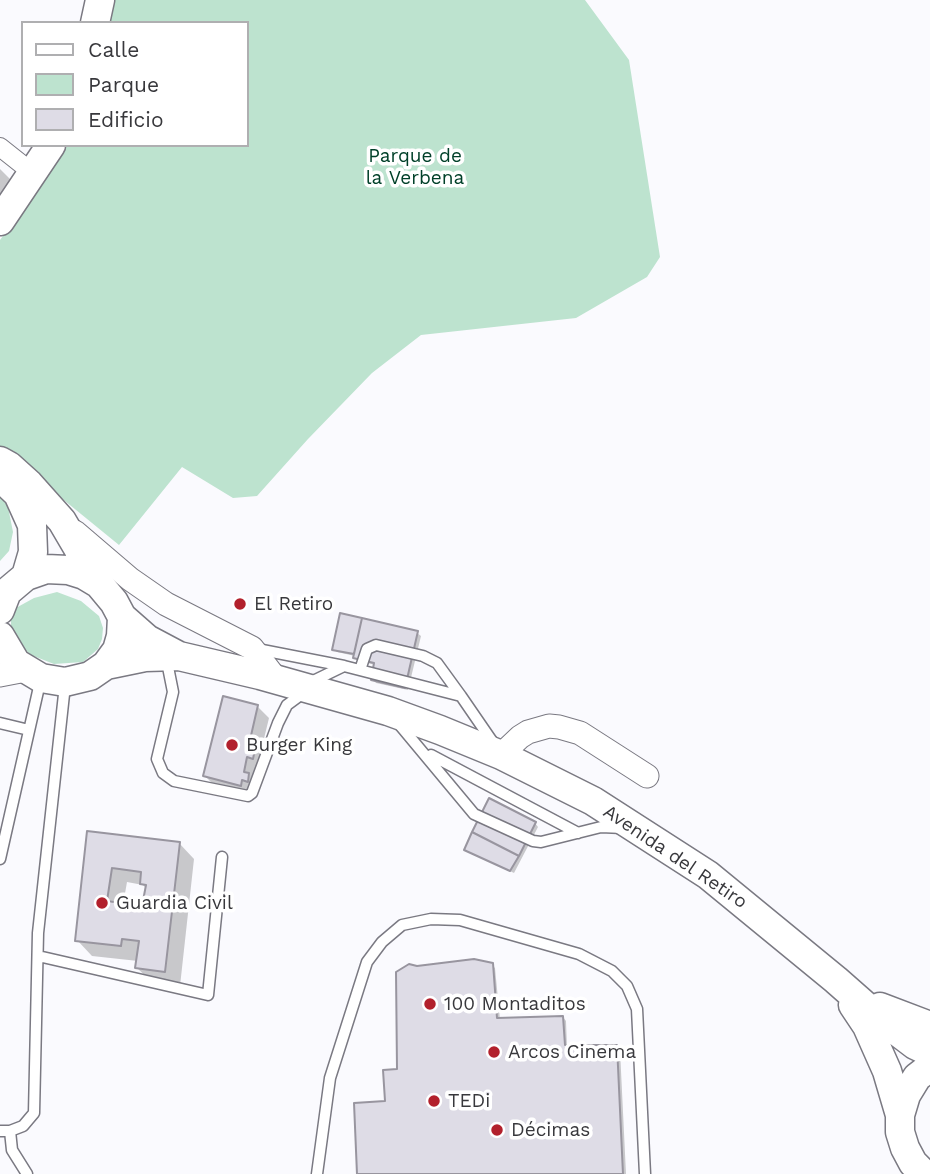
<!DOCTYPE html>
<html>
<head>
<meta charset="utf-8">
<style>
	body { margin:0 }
	#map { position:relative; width:930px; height:1174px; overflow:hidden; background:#fafafe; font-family:"Work Sans",sans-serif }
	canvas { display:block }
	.legend { position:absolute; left:21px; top:21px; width:228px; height:126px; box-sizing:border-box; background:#fff; border:2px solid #afafb1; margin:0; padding:9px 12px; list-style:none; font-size:21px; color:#38383c }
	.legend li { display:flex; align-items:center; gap:14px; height:35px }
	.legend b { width:35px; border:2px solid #afafb1 }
</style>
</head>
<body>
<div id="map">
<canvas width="930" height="1174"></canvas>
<ul class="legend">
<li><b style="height:9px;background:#fff"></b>Calle</li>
<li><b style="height:19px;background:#bde3cf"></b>Parque</li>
<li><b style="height:19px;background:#dedce6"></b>Edificio</li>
</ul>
</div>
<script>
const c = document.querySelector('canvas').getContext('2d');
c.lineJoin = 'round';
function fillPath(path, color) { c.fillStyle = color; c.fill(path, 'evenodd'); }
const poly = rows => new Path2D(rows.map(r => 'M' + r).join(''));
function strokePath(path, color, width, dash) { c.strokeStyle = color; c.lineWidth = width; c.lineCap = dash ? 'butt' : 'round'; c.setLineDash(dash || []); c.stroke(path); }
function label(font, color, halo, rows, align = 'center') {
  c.font = font + ' "Work Sans",sans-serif'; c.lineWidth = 7; c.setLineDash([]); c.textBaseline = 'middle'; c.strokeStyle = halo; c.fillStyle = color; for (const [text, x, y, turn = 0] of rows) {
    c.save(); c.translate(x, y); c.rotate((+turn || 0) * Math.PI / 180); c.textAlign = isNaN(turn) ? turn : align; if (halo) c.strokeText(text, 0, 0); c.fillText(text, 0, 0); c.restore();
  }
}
fillPath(poly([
	[111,0,585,0,629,60,660,257,647,277,576,318,421,335,372,373,308,439,257,496,233,498,182,467,119,545,0,448,0,240,57,162,66,145,247,145,247,23,106,23],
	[0,495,8,507,13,532,9,551,0,561],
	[57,592,81,601,99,616,103,628,102,639,98,649,83,662,54,664,31,655,21,646,11,630,11,615,14,609,34,598]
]), '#bde3cf');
fillPath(poly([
	[0,169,17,186,0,210],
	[417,633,421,636,408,690,376,683,373,679,376,665,358,661,355,656,337,652,334,649],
	[257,706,269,718,261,751,264,754,255,782,260,787,259,792,254,791,252,796,216,787,205,776],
	[535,823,538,827,514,873,466,850],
	[89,833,179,843,194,859,180,986,153,983,137,968,138,961,92,956,77,940],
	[127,882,143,885,147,889,144,908,123,905],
	[492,965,495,968,500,1020,563,1017,566,1021,567,1047,616,1047,620,1050,626,1174,359,1174,399,1071,397,973,417,968]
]), '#0003');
const building = poly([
	[340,613,362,618,354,654,332,650,340,613],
	[362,618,418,631,405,688,371,680,374,663,353,658,362,618],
	[223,696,258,705,250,740,253,741,252,749,255,749,253,759,247,757,244,772,249,773,248,782,242,780,241,786,203,776,223,696],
	[489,798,536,822,519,856,472,832,489,798],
	[87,831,180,842,165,972,135,968,139,941,122,939,121,946,75,941,87,831],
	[112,868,141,872,140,884,146,885,142,906,107,901,112,868],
	[472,832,519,856,510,871,464,850,472,832],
	[474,959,493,963,497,1018,563,1016,565,1045,617,1045,623,1174,357,1174,354,1103,385,1101,383,1070,397,1069,396,972,409,964,417,966,474,959]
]);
fillPath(building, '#dedce6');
strokePath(building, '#98959f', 2);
const service = poly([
	[257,649,344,666,461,696,494,744],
	[166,657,173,692,157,759,163,773,174,781,248,796,252,793,278,723,287,705,306,691],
	[360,670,367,649,376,645,423,656,437,663,461,696],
	[309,683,344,666],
	[0,723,29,730],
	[399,724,474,814,533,841,541,842,601,827,623,828],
	[431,755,578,833],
	[0,859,41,678],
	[38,956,208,995,222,857],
	[0,1131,10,1131,23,1126,34,1113,38,933,65,685],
	[10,1131,12,1150,27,1174],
	[317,1174,330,1078,367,962,382,942,402,925,431,919,460,920,579,954,612,971,627,986,637,1009,645,1174]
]);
const pedestrian = poly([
	[0,147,34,174]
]);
const minor = poly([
	[75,532,130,579,166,604,252,648,276,679],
	[0,675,26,670],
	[501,755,520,737,528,732,549,726,559,727,580,733,647,776]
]);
const tertiary = poly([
	[95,23,100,0],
	[0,221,51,145],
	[0,461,9,466,29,484,62,521,99,584],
	[2,479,18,494,32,525,33,552,26,576],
	[0,610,7,592,26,576,46,569,68,570,84,575,99,584,114,602,122,617,147,639,179,656],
	[0,636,16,663,41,678,65,682,90,676,106,665,117,650,121,636,122,617],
	[106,665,145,657,179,656,260,675,388,711,440,730,501,755,593,801,708,875,836,980,878,1017,915,1045,930,1052],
	[853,1005,867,1026,887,1071,900,1115,900,1132,905,1148,913,1163,924,1174],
	[880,1007,930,1026],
	[900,1115,906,1095,917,1077,930,1067]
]);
strokePath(service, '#7a7982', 13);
strokePath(pedestrian, '#7a7982', 20);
strokePath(minor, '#7a7982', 25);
strokePath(tertiary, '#7a7982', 31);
strokePath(service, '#fff', 10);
strokePath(pedestrian, '#fff', 18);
strokePath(minor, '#fff', 23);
strokePath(tertiary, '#fff', 28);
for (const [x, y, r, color] of [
	[240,604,7,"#b2202c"],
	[232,745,7,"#b2202c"],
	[102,903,7,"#b2202c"],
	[430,1004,7,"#b2202c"],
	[494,1052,7,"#b2202c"],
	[434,1101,7,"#b2202c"],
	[497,1130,7,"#b2202c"]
]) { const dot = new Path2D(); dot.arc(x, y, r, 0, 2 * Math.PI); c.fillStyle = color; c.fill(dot); strokePath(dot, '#fff', 2.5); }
label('19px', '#004029', '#fff', [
	["Parque de",415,156],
	["la Verbena",415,178]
]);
label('19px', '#38383c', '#fff', [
	["El Retiro",254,604],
	["Burger King",246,745],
	["Guardia Civil",116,903],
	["100 Montaditos",444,1004],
	["Arcos Cinema",508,1052],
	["TEDi",448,1101],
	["Décimas",511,1130]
], 'left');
label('19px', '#38383c', '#fff', [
	["Avenida del Retiro",675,857,34]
]);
</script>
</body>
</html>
